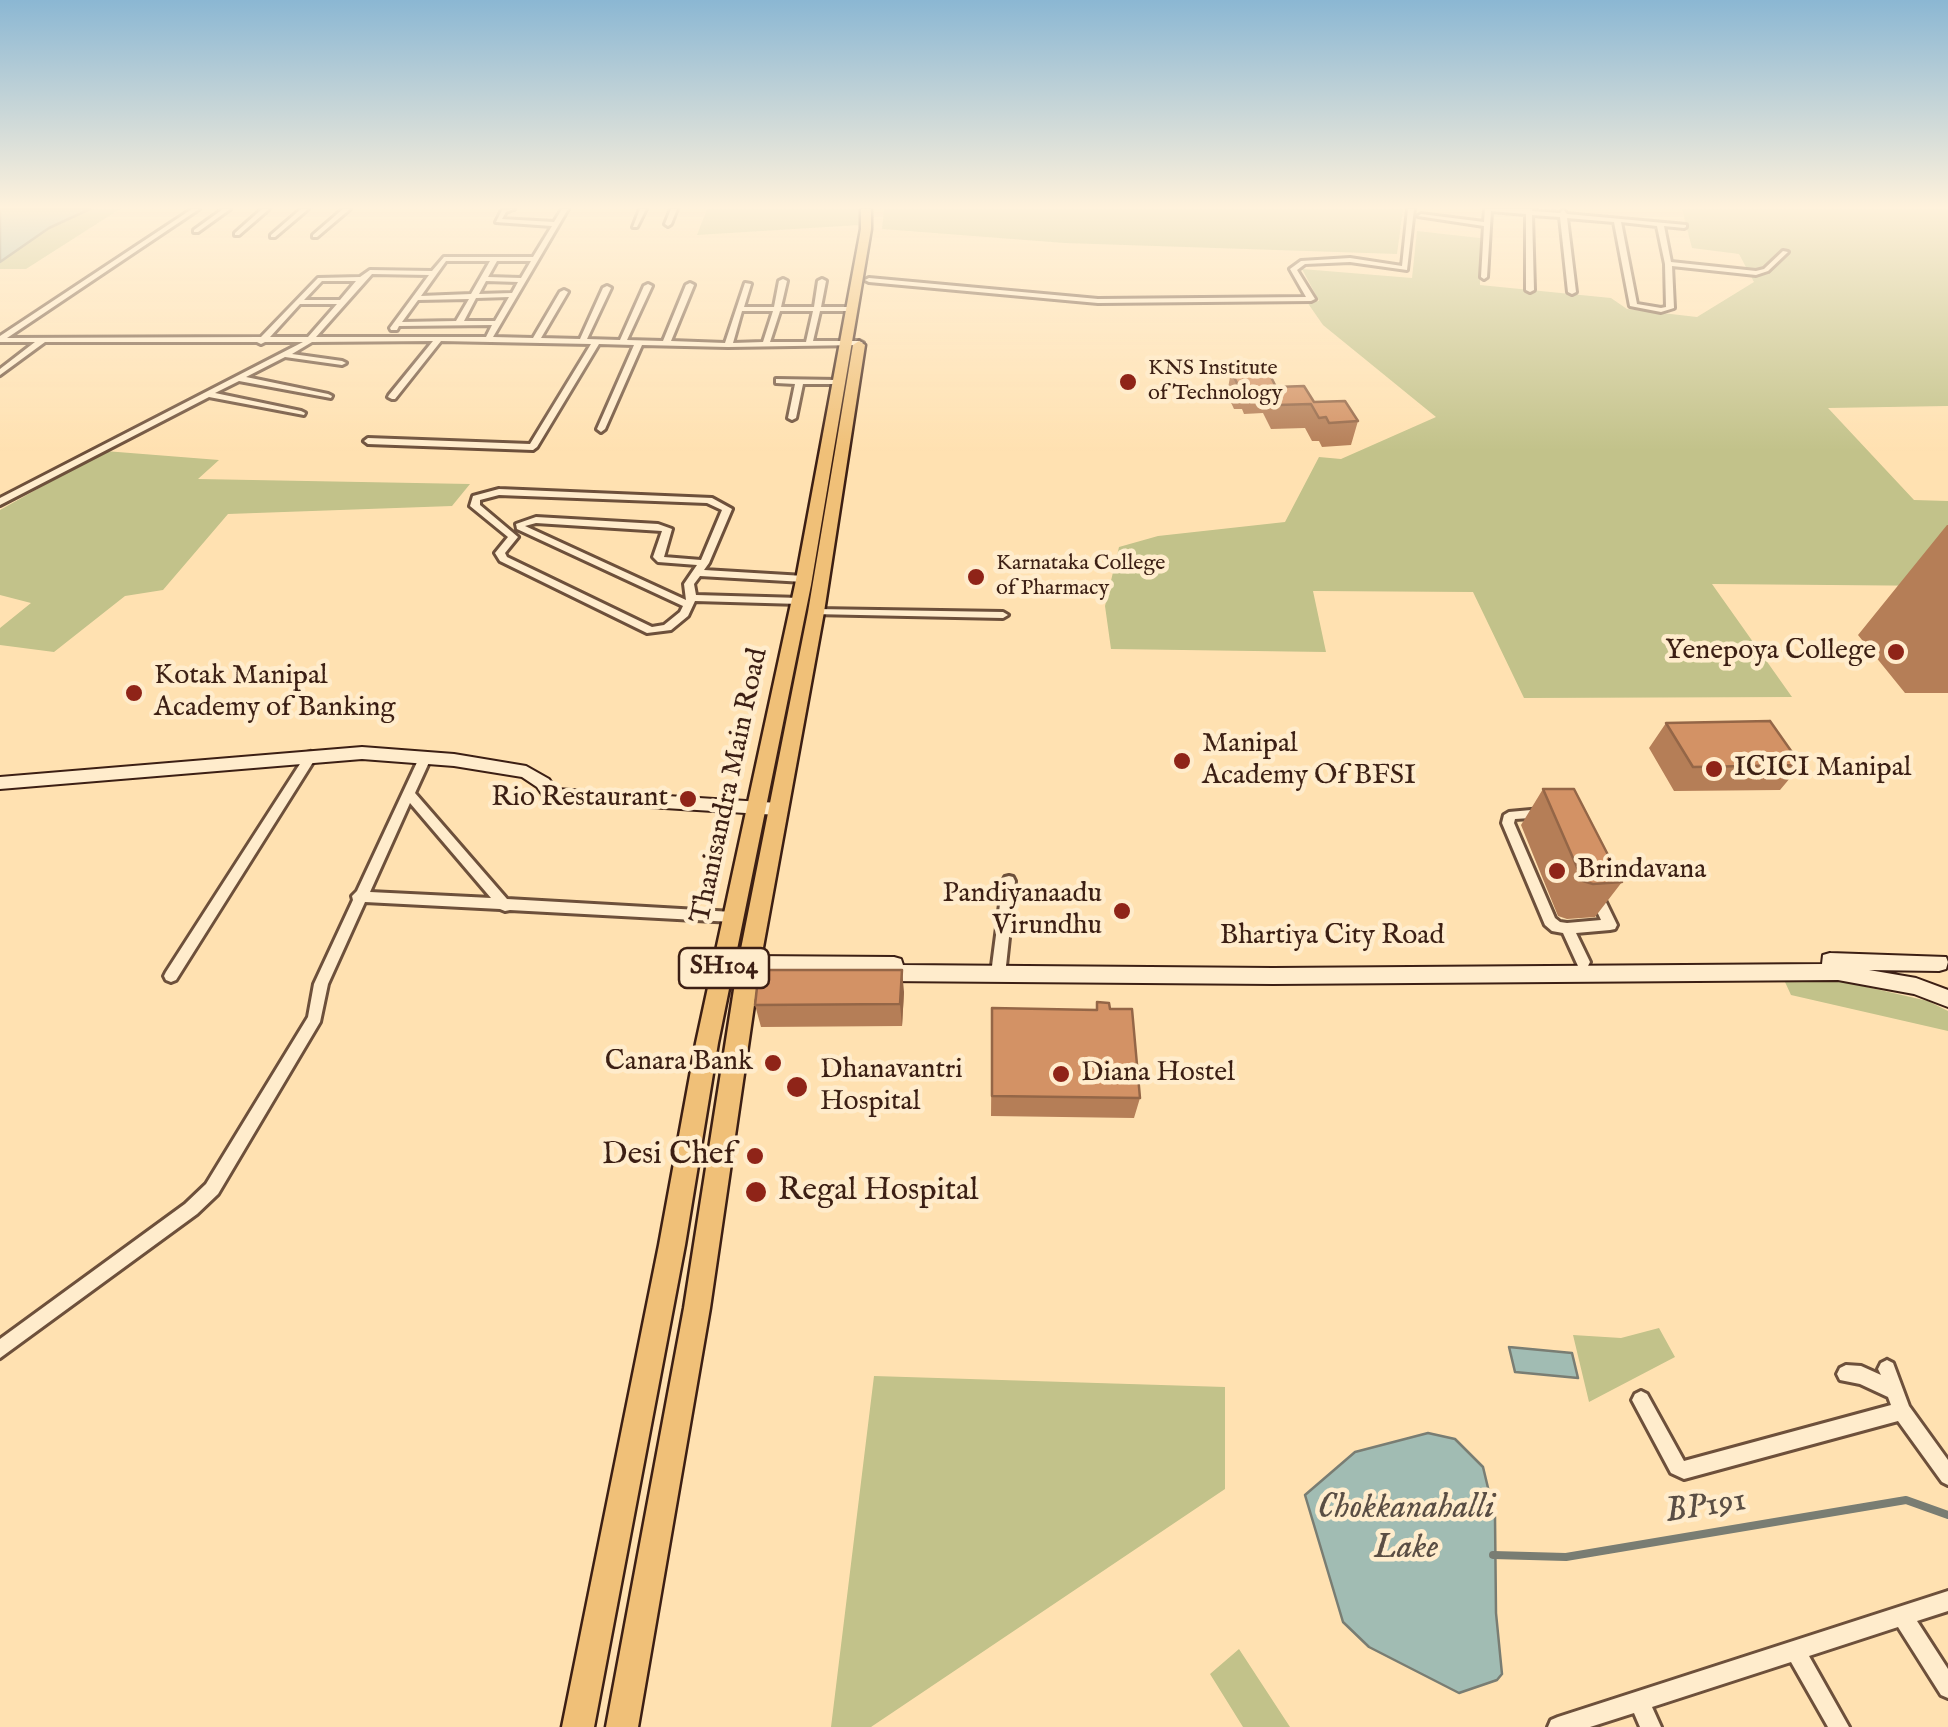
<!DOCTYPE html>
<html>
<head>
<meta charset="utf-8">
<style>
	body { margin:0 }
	canvas { display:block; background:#ffe1b1 }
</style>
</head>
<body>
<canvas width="1948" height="1727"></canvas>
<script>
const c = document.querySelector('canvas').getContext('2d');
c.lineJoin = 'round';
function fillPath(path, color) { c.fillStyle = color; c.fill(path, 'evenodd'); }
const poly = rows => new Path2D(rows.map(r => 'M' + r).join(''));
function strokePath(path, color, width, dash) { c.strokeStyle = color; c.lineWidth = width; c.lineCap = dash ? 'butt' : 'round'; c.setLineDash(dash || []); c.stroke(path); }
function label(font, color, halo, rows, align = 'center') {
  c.font = font + ' "IM FELL English",serif'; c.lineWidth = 9; c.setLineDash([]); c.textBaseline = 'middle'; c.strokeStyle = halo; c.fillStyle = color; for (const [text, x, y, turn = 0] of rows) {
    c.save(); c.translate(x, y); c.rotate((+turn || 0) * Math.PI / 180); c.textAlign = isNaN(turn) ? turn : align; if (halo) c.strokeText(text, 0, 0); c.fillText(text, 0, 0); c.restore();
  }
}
fillPath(poly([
	[0,209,120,209,26,269,0,269],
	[707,209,859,209,859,225,697,235],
	[884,209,1403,209,1397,254,1065,243,882,229],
	[1682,209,1948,209,1948,406,1828,408,1914,500,1948,501,1948,586,1712,584,1792,697,1524,698,1473,592,1313,591,1326,652,1111,649,1105,606,1119,547,1158,536,1285,522,1319,457,1341,459,1436,417,1323,325,1307,302,1319,301,1302,269,1412,278,1417,231,1480,238,1480,285,1611,298,1627,309,1697,317,1754,282,1739,254,1692,248],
	[105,451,219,460,198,479,470,484,452,506,228,514,163,590,125,596,54,652,0,645,0,628,31,603,0,595,0,510],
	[1785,982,1845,982,1928,1001,1948,1011,1948,1031,1791,995],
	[1659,1328,1675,1357,1589,1402,1573,1335,1621,1338],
	[874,1376,1225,1387,1225,1489,871,1727,831,1727],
	[1239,1649,1290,1727,1243,1727,1210,1674]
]), '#c2c28a');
const water = poly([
	[0,209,90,209,49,228,0,262,0,209],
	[1509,1347,1572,1353,1578,1378,1515,1372,1509,1347],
	[1428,1433,1455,1439,1483,1467,1495,1517,1496,1613,1502,1674,1497,1680,1459,1693,1369,1647,1343,1622,1305,1495,1355,1452,1428,1433]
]);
fillPath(water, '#a1bcb3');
strokePath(water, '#797d73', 2.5);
strokePath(poly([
	[1493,1555,1566,1557,1906,1500,1948,1515]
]), '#797d73', 8);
const street = poly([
	[192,209,199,209,7,338,261,337,318,278,360,277,370,270,432,271,444,257,533,257,552,226,496,222,502,210,514,209,506,212,502,219,554,222,562,209,568,209,493,337,533,338,560,292,564,290,568,292,541,338,580,339,603,288,607,286,611,288,587,339,620,340,644,286,648,284,652,286,627,340,663,341,686,285,690,283,694,285,671,341,725,343,745,283,751,284,744,307,774,307,779,281,783,279,787,281,781,307,814,307,818,281,822,279,826,281,821,307,852,307,856,309,852,311,820,311,813,341,859,341,863,343,859,345,728,347,642,345,605,429,601,432,597,429,634,345,599,344,537,447,533,450,368,444,364,441,368,438,530,444,591,344,441,341,395,399,392,399,388,397,389,395,433,341,312,342,292,354,342,361,346,363,342,365,285,357,246,377,328,394,332,396,331,398,239,381,215,393,301,411,305,413,304,415,209,397,0,505,0,498,303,342,265,342,261,344,257,342,45,342,0,375,0,369,35,342,0,342,0,336,192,209],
	[446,261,490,261,471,294,421,296,446,261],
	[497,261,531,261,521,278,488,277,497,261],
	[372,274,429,275,390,328,391,330,397,330,399,326,492,325,486,337,316,337,372,274],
	[322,281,356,281,340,300,304,300,322,281],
	[486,281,518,282,512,293,479,294,486,281],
	[509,297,495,321,464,321,476,298,509,297],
	[469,299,456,321,402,322,418,300,469,299],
	[300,304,337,304,308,337,270,337,300,304],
	[742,311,773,311,763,342,733,343,742,311],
	[780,311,813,311,806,342,770,342,780,311],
	[223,209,230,209,198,232,194,232,194,230,223,209],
	[262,209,269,209,239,235,235,235,235,233,262,209],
	[301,209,308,209,275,237,271,237,271,235,301,209],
	[343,209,350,209,317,237,313,237,313,235,343,209],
	[640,209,646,209,637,227,633,227,640,209],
	[671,209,677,209,671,224,668,226,665,224,671,209],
	[1408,209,1414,209,1407,270,1350,262,1305,264,1297,270,1315,299,1311,301,1098,303,869,282,865,280,869,278,1098,299,1306,297,1290,269,1301,261,1350,258,1402,266,1408,209],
	[1485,209,1532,209,1532,211,1560,213,1563,209,1567,214,1686,225,1686,227,1684,228,1664,226,1671,262,1756,271,1764,269,1783,251,1788,252,1768,271,1756,275,1672,266,1674,308,1661,312,1630,306,1614,222,1567,218,1576,292,1572,294,1568,292,1560,217,1532,215,1534,290,1530,292,1526,290,1526,214,1491,211,1487,277,1484,279,1481,277,1484,226,1418,216,1421,214,1484,222,1485,209],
	[1621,222,1657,226,1665,264,1666,307,1661,308,1637,304,1621,222],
	[776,379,838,380,842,382,838,384,803,384,796,418,792,420,788,418,795,384,776,383,776,379],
	[499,489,712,498,732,509,709,563,704,570,804,576,809,579,804,582,700,576,694,584,696,595,800,598,805,601,800,604,695,601,688,616,671,630,647,633,500,561,495,553,508,537,470,506,473,496,499,489],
	[499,495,707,503,722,510,701,560,664,557,672,529,658,524,536,517,516,524,517,529,683,606,680,612,664,625,652,627,507,557,505,553,518,537,480,505,480,500,499,495],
	[536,523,662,531,653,557,658,562,697,565,684,584,686,600,525,526,536,523],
	[816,609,1003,612,1008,615,1003,618,812,614,812,610,816,609],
	[311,752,317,756,315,759,176,980,171,982,166,980,164,976,166,972,307,753,311,752],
	[425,754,431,758,415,793,507,899,733,912,738,913,740,917,738,921,733,922,510,910,505,911,500,909,365,902,328,984,320,1022,218,1194,197,1214,0,1358,0,1339,185,1204,206,1184,308,1017,314,984,353,900,352,896,357,891,419,758,425,754],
	[410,803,491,898,370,892,410,803],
	[1542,809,1548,814,1546,817,1515,819,1514,823,1555,918,1560,922,1567,923,1601,920,1589,894,1590,890,1595,889,1600,890,1617,925,1615,929,1610,930,1576,933,1590,962,1588,966,1583,968,1578,966,1563,933,1552,931,1545,925,1502,823,1504,815,1509,812,1542,809],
	[1009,876,1013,877,1015,881,1006,966,1004,970,999,972,994,970,992,966,1003,881,1005,877,1009,876],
	[1887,1360,1893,1363,1909,1406,1948,1460,1948,1485,1942,1482,1898,1421,1684,1479,1671,1473,1632,1400,1635,1394,1641,1391,1647,1394,1684,1461,1891,1405,1888,1397,1860,1384,1840,1380,1837,1374,1840,1368,1846,1365,1861,1366,1881,1375,1878,1369,1881,1363,1887,1360],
	[1948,1591,1948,1611,1917,1621,1948,1669,1948,1698,1941,1695,1898,1627,1809,1656,1849,1727,1828,1727,1791,1662,1652,1707,1661,1727,1640,1727,1634,1713,1590,1727,1548,1727,1551,1720,1558,1717,1948,1591]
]);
const secondary = poly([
	[362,747,454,754,526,766,549,779,556,789,778,803,786,809,778,815,551,801,545,799,537,787,522,777,454,766,362,759,0,789,0,777,362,747],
	[1830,953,1946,957,1948,962,1946,969,1939,971,1869,970,1916,978,1948,990,1948,1007,1914,994,1838,980,1273,984,882,981,875,979,873,973,749,972,742,970,740,964,742,958,749,956,894,957,901,959,903,965,1273,968,1822,964,1823,955,1830,953]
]);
const primary = poly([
	[861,209,871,209,871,229,811,585,718,1043,685,1245,594,1727,562,1727,659,1245,696,1043,795,585,861,229,861,209],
	[859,341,865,345,824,612,760,964,710,1308,638,1727,606,1727,684,1308,738,964,808,612,853,345,859,341]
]);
strokePath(street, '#6d503b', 6);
strokePath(secondary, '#3c1f14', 4);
strokePath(primary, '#3c1f14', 5);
fillPath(street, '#ffeccc');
fillPath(secondary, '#ffeccc');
fillPath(primary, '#f0c078');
fillPath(poly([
	[1231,371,1276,387,1358,421,1351,445,1322,447,1319,441,1312,441,1305,428,1271,429,1263,413,1244,414,1242,409,1234,409,1227,394],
	[1947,525,1948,525,1948,693,1905,693,1858,635],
	[1666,723,1801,765,1780,790,1674,791,1649,748],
	[1543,789,1622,882,1595,917,1567,919,1558,916,1521,825],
	[904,992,902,1026,761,1027,755,1005],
	[1097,1002,1110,1009,1140,1098,1134,1118,991,1116,992,1008,1096,1010]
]), '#b57e57');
fillPath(poly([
	[902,970,904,992,902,1026,900,1004]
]), '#946647');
const building = poly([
	[1267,369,1276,387,1304,386,1314,402,1345,401,1358,421,1329,423,1326,417,1319,418,1311,404,1277,405,1268,389,1249,390,1247,385,1238,385,1231,371,1267,369],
	[1770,721,1801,765,1693,767,1666,723,1770,721],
	[1543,789,1574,789,1622,882,1593,884,1583,881,1543,789],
	[759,970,902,970,900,1004,755,1005,759,970],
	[1097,1002,1109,1003,1110,1009,1132,1009,1140,1098,992,1096,992,1008,1097,1010,1097,1002]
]);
fillPath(building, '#d39265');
strokePath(building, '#946647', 2.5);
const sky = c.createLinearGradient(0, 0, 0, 451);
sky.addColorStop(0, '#8bb7d3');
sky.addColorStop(0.46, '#fff2dc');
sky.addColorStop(1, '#fff2dc00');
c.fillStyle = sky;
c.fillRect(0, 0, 1948, 451);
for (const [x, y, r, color] of [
	[1128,382,10,"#8f2418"],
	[976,577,10,"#8f2418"],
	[1896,652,10,"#8f2418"],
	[134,693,10,"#8f2418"],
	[1182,761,10,"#8f2418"],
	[1714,769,10,"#8f2418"],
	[688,799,10,"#8f2418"],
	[1557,871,10,"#8f2418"],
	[1122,911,10,"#8f2418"],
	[773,1063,10,"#8f2418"],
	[1061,1074,10,"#8f2418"],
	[797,1087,12,"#8f2418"],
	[755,1156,10,"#8f2418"],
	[756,1192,12,"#8f2418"]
]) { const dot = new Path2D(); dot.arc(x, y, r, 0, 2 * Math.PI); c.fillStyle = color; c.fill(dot); strokePath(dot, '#ffeccc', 4); }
label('22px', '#3c1f14', '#ffeccc', [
	["KNS Institute",1148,369],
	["of Technology",1148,394],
	["Karnataka College",996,564],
	["of Pharmacy",996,589]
], 'left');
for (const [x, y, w] of [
	[724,968,90]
]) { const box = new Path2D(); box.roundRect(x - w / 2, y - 20, w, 40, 8); c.fillStyle = '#ffeccc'; c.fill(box); strokePath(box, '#3c1f14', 2.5); }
label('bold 25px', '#3c1f14', null, [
	["SH104",724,968]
]);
label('28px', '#3c1f14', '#ffeccc', [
	["Yenepoya College",1876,652,"right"],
	["Kotak Manipal",154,677],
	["Academy of Banking",154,709],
	["Manipal",1202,745],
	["Academy Of BFSI",1202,777],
	["ICICI Manipal",1734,769],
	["Rio Restaurant",668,799,"right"],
	["Brindavana",1577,871],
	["Pandiyanaadu",1102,895,"right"],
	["Virundhu",1102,927,"right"],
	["Canara Bank",753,1063,"right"],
	["Dhanavantri",820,1071],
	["Hospital",820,1103],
	["Diana Hostel",1081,1074]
], 'left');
label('28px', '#3c1f14', '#ffeccc', [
	["Thanisandra Main Road",731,786,-78],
	["Bhartiya City Road",1332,937]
]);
label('32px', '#3c1f14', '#ffeccc', [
	["Desi Chef",735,1156],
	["Regal Hospital",778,1192,"left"]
], 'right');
label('italic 35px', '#5a4e44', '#ffeccc', [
	["BP191",1706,1508,-9],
	["Chokkanahalli",1406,1510],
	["Lake",1406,1550]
]);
</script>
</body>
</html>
